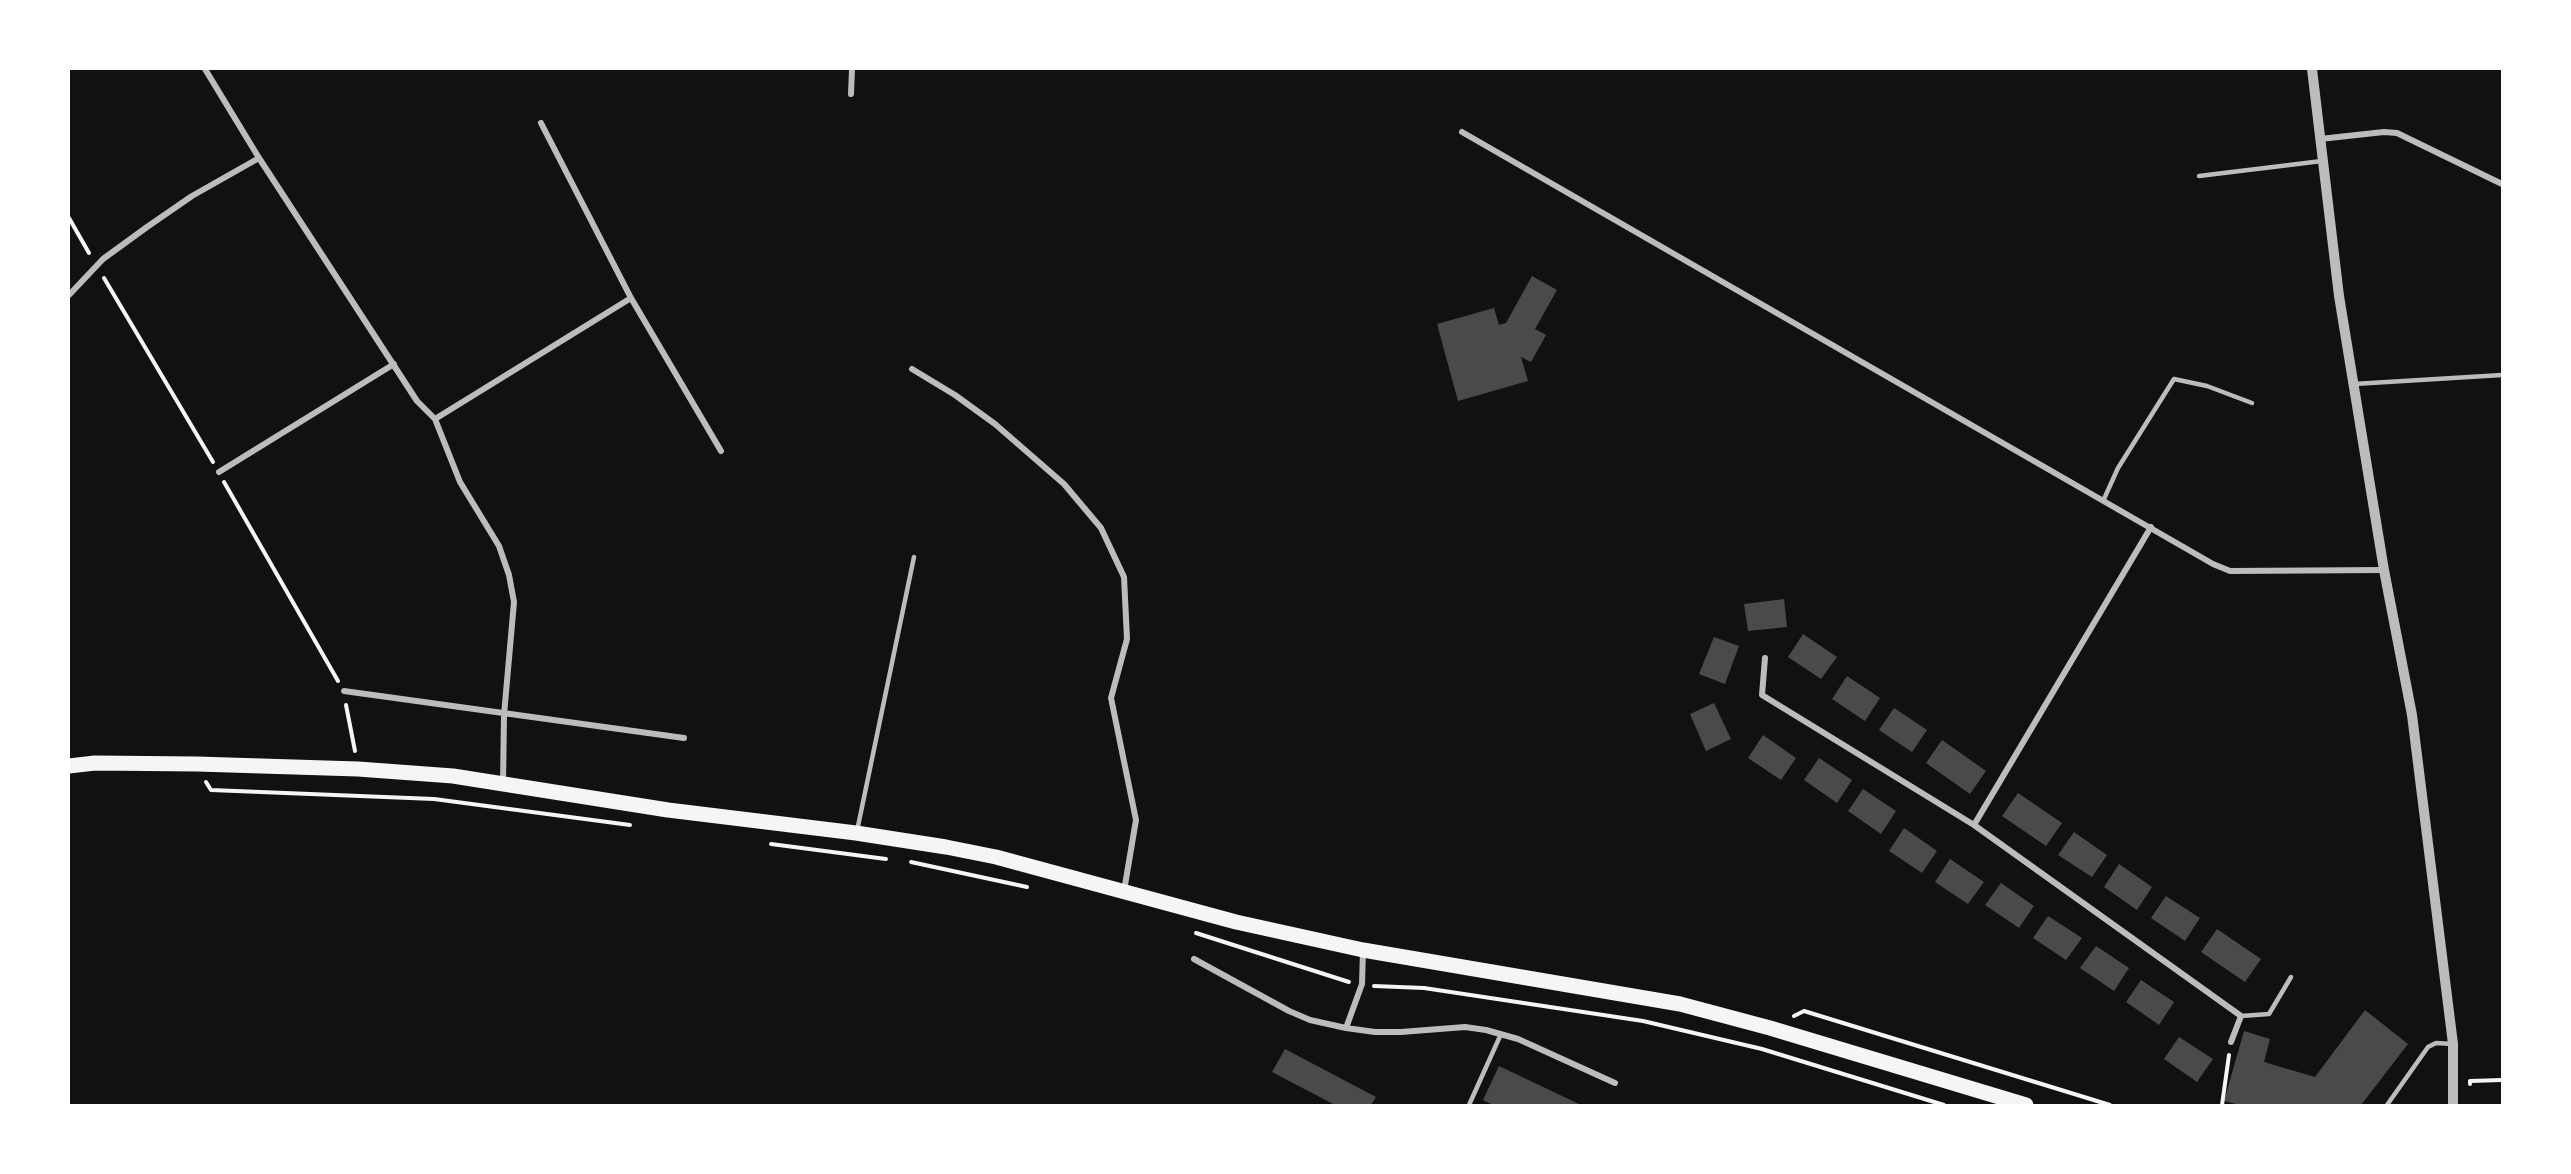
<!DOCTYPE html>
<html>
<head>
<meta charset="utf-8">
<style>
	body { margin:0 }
	#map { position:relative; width:2571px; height:1174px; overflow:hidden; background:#111; font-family:"Roboto Serif",serif }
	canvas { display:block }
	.frame { position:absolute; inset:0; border:70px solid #fff; pointer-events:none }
</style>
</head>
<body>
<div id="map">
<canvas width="2571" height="1174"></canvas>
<div class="frame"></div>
</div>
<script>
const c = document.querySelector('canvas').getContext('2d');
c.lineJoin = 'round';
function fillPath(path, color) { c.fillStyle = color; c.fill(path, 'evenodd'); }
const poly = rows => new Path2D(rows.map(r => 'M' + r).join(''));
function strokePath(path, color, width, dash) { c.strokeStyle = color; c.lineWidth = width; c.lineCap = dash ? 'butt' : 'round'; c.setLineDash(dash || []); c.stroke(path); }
fillPath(poly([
	[1532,276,1557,290,1535,329,1546,335,1531,362,1521,357,1528,381,1458,401,1437,324,1494,308,1499,325,1506,323],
	[1784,599,1787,627,1748,631,1744,604],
	[1803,634,1837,657,1821,679,1788,657],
	[1714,637,1739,646,1725,684,1699,674],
	[1847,676,1880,698,1865,721,1832,699],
	[1714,703,1731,739,1706,751,1690,714],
	[1894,708,1927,730,1912,752,1879,730],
	[1763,735,1796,758,1781,780,1748,758],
	[1942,740,1986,771,1970,794,1926,763],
	[1819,758,1852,780,1837,803,1804,780],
	[1863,789,1896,811,1881,834,1848,811],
	[2018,793,2062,823,2046,846,2002,816],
	[1904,828,1937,851,1922,873,1889,851],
	[2074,832,2107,855,2092,877,2058,855],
	[1950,859,1984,882,1968,904,1935,882],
	[2119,864,2152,887,2137,910,2104,887],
	[2001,883,2034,906,2019,928,1985,905],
	[2166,896,2200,918,2185,941,2151,918],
	[2048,916,2082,938,2066,960,2033,938],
	[2217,929,2261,959,2245,982,2201,952],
	[2096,946,2129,968,2114,991,2080,968],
	[2141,980,2174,1002,2159,1025,2126,1002],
	[2365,1010,2408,1044,2361,1105,2240,1105,2224,1101,2244,1031,2270,1039,2264,1062,2315,1077],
	[2179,1037,2213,1059,2197,1082,2164,1059],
	[1285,1049,1376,1097,1371,1105,1335,1105,1272,1072],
	[1499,1066,1581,1105,1493,1105,1483,1100]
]), '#4a4a4a');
strokePath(poly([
	[69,218,89,253],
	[104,278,213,462],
	[224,482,338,681],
	[346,705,355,751],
	[206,782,211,790,434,799,630,825],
	[771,844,886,859],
	[911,862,1027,887],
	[1196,933,1349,982],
	[1374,986,1424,988,1643,1021,1762,1049,1944,1105],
	[1794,1016,1804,1011,2110,1105],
	[2470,1084,2470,1081,2502,1080],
	[2222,1105,2229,1055]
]), '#f5f5f5', 4);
strokePath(poly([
	[2199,176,2322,161],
	[2354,384,2502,375],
	[2104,499,2118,468,2174,379,2207,386,2252,403],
	[857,831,914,557],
	[2241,1016,2269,1014,2291,977],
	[1469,1105,1501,1034],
	[2387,1105,2428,1047,2436,1043,2453,1044]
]), '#bcbcbc', 4.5);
strokePath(poly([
	[205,69,259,158,417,401,435,419,460,482,499,546,509,575,514,602,504,715,503,784],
	[851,94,852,69],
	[541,123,631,298],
	[1462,132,2213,564,2230,571,2384,570],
	[2320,139,2384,132,2397,133,2502,184],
	[69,295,103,259,147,227,192,196,259,158],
	[912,369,955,395,995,424,1064,484,1101,528,1124,577,1127,639,1111,698,1136,820,1124,891],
	[435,419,631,298,721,451],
	[219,472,394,364],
	[1765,658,1762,695,1974,825,2241,1016,2231,1042],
	[344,691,684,738],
	[1974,825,2151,527],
	[1363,951,1362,984,1346,1028,1375,1032,1401,1032,1465,1027,1486,1030,1518,1039,1615,1083],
	[1194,959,1289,1011,1310,1020,1346,1028]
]), '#bcbcbc', 6);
strokePath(poly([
	[2312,69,2339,296,2384,570,2412,715,2453,1044,2453,1105]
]), '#bcbcbc', 10);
strokePath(poly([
	[69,766,95,763,197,764,358,769,453,776,668,810,856,833,946,847,996,857,1236,922,1363,950,1680,1004,1770,1028,2026,1105]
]), '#f5f5f5', 15);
</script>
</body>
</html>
